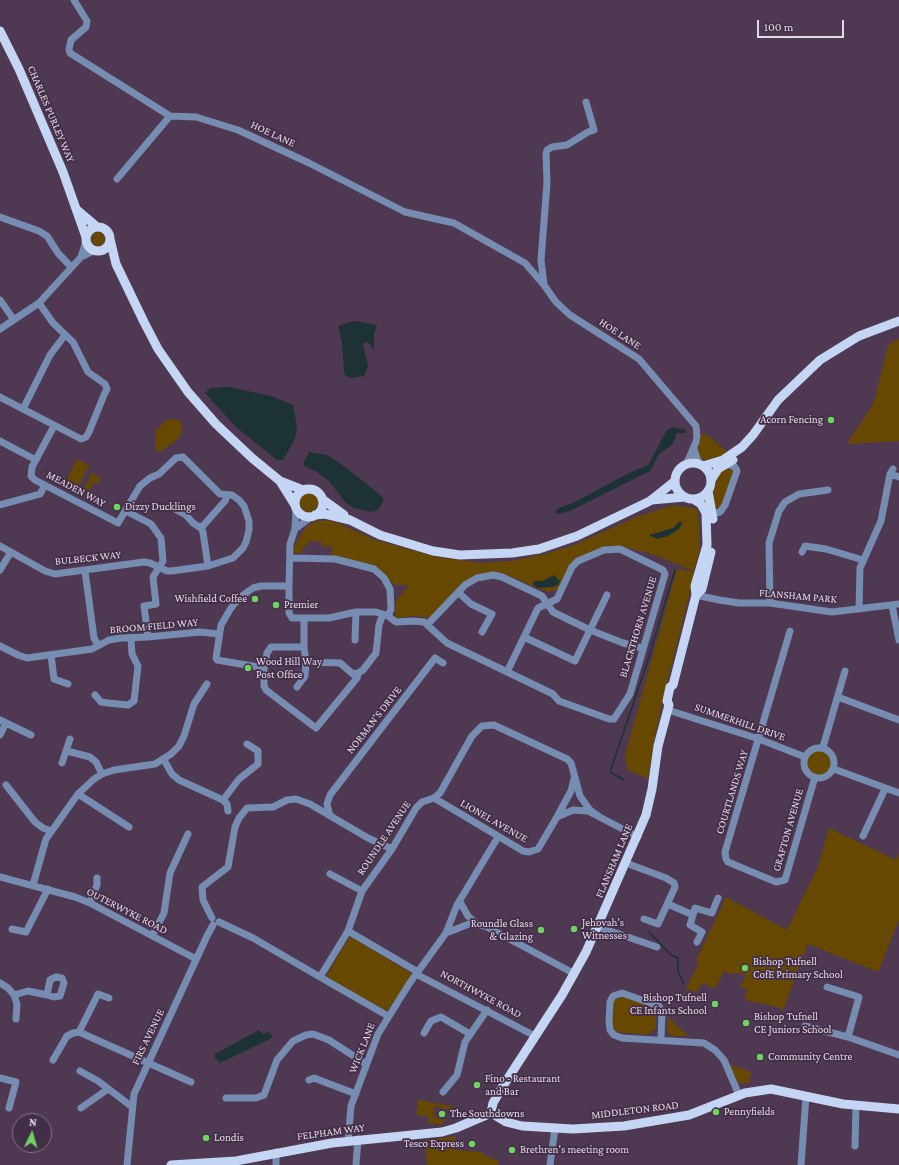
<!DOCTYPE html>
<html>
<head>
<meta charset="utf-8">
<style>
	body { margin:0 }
	#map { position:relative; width:899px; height:1165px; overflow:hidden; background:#4e3852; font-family:"Crimson Pro",serif }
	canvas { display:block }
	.north { position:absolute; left:12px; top:1113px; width:40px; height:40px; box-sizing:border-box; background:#432e47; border:1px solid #837287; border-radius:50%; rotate:5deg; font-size:11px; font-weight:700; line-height:16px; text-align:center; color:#e4d7e7 }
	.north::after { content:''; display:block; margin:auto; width:14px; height:18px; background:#6ed360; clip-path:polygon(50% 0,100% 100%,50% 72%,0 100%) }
	.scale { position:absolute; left:757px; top:20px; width:87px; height:18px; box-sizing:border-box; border:2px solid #e4d7e7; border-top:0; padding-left:5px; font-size:12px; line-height:14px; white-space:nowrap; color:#e4d7e7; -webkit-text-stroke:3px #432e47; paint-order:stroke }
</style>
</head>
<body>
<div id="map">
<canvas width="899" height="1165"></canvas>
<div class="north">N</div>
<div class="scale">100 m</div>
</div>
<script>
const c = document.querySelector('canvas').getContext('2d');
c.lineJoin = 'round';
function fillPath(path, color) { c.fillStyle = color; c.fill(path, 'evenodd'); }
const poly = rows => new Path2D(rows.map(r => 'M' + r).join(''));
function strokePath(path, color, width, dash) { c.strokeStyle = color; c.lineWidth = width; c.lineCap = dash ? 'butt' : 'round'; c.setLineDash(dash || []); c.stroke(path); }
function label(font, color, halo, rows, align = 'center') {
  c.font = font + ' "Crimson Pro",serif'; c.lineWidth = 3.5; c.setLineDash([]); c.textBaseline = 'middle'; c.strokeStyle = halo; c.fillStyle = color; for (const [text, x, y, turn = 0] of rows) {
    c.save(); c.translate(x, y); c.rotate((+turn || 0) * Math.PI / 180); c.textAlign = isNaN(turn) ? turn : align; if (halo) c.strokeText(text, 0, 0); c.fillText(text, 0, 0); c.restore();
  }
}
fillPath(poly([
	'91 239a7 7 0 1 1 14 0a7 7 0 1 1-14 0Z',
	[899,339,899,441,847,444,874,402,888,345],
	[176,419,181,422,182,430,179,438,162,451,158,451,155,448,156,430,166,420],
	[704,433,728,452,718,459,708,461,701,459,697,452,701,434],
	[77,459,89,465,76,491,64,485],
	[725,468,732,469,734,472,724,501,720,508,717,508,715,507,713,499,714,489,720,472],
	[92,473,101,478,99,483,94,482,89,491,84,488],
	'299 502a10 10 0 1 1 20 0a10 10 0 1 1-20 0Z',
	[674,505,698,509,700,548,694,571,649,553,622,547,607,546,575,558,557,590,547,592,502,573,483,573,474,576,466,582,464,581,430,618,413,616,396,618,396,601,409,585,395,585,382,573,361,562,332,555,332,546,322,547,321,542,309,541,308,545,306,545,301,553,294,553,294,547,305,528,313,522,327,520,340,524,373,539,436,557,481,563,510,561,545,554,574,545,636,517],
	[677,569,695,572,664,695,655,736,648,779,628,770,625,758,626,751],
	'806 763a13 13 0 1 1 26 0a13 13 0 1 1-26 0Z',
	[829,828,896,860,899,853,899,920,878,972,808,944,783,1010,778,1007,745,1000,747,989,740,987,746,976,741,973,730,974,724,971,715,989,702,983,696,993,686,988,699,963,696,961,726,897,787,930,817,869],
	[351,937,411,973,412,976,387,1011,329,979,328,977,328,973,339,954,348,939],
	[621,996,655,1007,656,1010,656,1029,647,1035,618,1032,612,1028,612,1002],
	[667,1016,687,1035,688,1036,672,1036,667,1032],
	[730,1065,751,1072,749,1083,738,1083],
	[416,1099,454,1107,450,1121,443,1120,443,1125,428,1123,429,1117,416,1114,418,1102],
	[435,1106,452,1111,450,1121,433,1117],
	[456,1136,456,1150,483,1152,484,1155,499,1161,498,1165,427,1165,425,1140]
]), '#664800');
fillPath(poly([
	[355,321,377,325,374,334,374,350,368,342,363,344,368,366,364,376,351,378,345,375,344,371,342,343,338,326],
	[229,387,271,396,293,405,297,426,295,439,283,460,277,460,236,427,205,393,210,388],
	[673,427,686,430,685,433,677,433,672,445,659,454,650,471,572,510,559,514,555,513,557,509,575,502,629,473,648,465,667,430],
	[309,452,327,455,344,466,379,494,384,500,378,510,371,512,354,508,346,503,328,480,317,472,306,467,303,464],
	[680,521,682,523,679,529,668,536,657,539,649,535,673,528],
	[554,575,560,581,558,585,553,587,538,588,532,584,535,581,542,581],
	[259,1030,263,1034,268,1032,273,1036,270,1039,220,1063,215,1058,215,1054]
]), '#1d3234');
strokePath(poly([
	[624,780,610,772,647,663,675,570],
	[648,931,671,955,678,958,678,972,684,984]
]), '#1d3234', 1.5);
strokePath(poly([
	[74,0,87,21,86,27,71,40,69,49,70,53,170,116,196,117,238,130,309,163,405,212,454,223,525,263,544,285],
	[586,102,594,130,588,132,567,145,552,147,547,150,546,154,547,183,541,260,544,285,556,302,570,315,639,359,696,426,697,436,696,442,686,465],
	[117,179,170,116],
	[0,217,39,231,47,236,58,253,71,267],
	[81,257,86,241],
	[0,300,14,320],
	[0,329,39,303,81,257,95,250],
	[0,397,81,439,86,437,89,432,104,395,107,389,105,384,88,372,73,342,53,323,39,303],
	[23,409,50,355,65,335],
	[0,441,36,460],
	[694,449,699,464],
	[890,474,899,477],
	[0,505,40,494,45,485],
	[171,507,186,515,193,523,201,528],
	[296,509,295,529,290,544,289,586,289,613,292,618,329,618,356,612,376,612,388,616,396,622,413,621,424,622,447,643,553,694,559,701,609,719,614,719,630,694,665,574,663,570,620,549,604,550,578,561,572,567,557,599,538,608,507,672],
	[126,511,151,524,161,538,163,561,153,577,156,604,144,606,148,637],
	[712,514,720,512,725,505,737,471,735,467,728,464],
	[295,529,311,517],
	[0,546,45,571,55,574,144,562,150,563,167,571,171,571,208,566,233,558,243,548,246,542,249,530,249,521,244,506,239,500,232,495,220,494,183,457,176,458,159,474,150,478,140,486,118,523,35,480,31,476,32,467,54,426],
	[802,552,805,546,826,549,863,560],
	[290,558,335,559,374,569,384,578,390,589,391,609,388,616],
	[208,566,203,532,201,528,225,501,227,496],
	[0,570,11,552],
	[85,571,94,638,98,645],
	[289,586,261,586,253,588,239,598,231,608,221,625,216,658,217,660,264,668,264,686,266,690,316,728,357,678,358,673],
	[458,592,471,604,492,614,482,632],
	[696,595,719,600,739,603,770,603,832,612,899,604],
	[770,603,769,543,779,511,785,502,799,494,828,490],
	[892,605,899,640],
	[859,609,860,568,881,521,890,474,893,469],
	[428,624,465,585,477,578,493,575,502,577,542,596,553,612,590,630,623,643,642,648],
	[790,631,725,852,726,859,728,862,776,882,785,880,815,777],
	[524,637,575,661,607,595],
	[355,640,356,612],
	[0,646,18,655,27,658,92,649,109,640,121,638,148,637,200,632,219,634],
	[304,647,306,662,340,663,353,674,358,673,363,670,376,653,379,625,383,614],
	[51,655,54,679,68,684],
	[264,668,267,653,271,647,304,647,304,619],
	[297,687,305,676,306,662],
	[95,695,101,702,108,703,128,705,134,701,138,666,132,654,131,638],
	[838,697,899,720],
	[668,710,759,739,805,757],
	[0,720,31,735],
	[0,735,6,723],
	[823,747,845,671],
	'804 763a15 15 0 1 1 30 0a15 15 0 1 1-30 0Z',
	[67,751,90,757,96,762,102,774],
	[164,760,172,774,179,780,223,800,227,804,228,811],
	[62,763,70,739],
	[834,769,899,793],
	[6,785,35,822,43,828,51,831],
	[78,794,129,827],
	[434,798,523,851,529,852,538,849,557,817,573,810,588,811,638,837],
	[223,800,239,779,258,764,258,751,247,744],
	[558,815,571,791,574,779],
	[330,816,327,804,330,795,435,658,443,663],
	[863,836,885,789],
	[626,863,666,878,674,883,675,887,658,924,644,919],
	[330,874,362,891],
	[0,877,75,897,90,903,196,959],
	[33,885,46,839,78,794,94,779,102,774,114,770,155,764,171,754,179,746,184,736,194,704,207,684],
	[460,902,468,916,477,924],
	[90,903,97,885,97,878],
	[668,904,693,915],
	[212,918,203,900,202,887,228,867,235,827,239,818,247,808,273,807,287,800,296,799,310,804,368,838,392,849],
	[219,922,253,938,320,977],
	[598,927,657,947],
	[12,929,26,932,48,889],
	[348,931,362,891,392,849,416,808,422,802,434,798,440,793,472,736,482,726,494,725,567,759,571,763,580,796,590,810,600,817],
	[446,933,469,924,485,926,575,974],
	[152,936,164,913,170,873,188,834],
	[697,942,702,932,690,925,695,908,712,913,718,898],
	[416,974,535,1036],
	[56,977,62,978,64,983,60,996,54,997,47,995,50,980,56,977],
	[0,983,8,988,14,995,17,1004,16,1019],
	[827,987,859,997,848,1037],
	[14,995,28,991,47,995],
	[388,1016,320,977,348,931,418,972],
	[805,1026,848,1037,899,1055],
	[79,1032,98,994,109,998],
	[424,1033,431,1021,441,1017,470,1034],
	[661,1039,662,1012,659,1006,622,993,613,996,610,1002,609,1021,610,1030,614,1035,622,1038,704,1043,715,1050,724,1060,739,1095],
	[53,1060,67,1036,73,1033,79,1032,191,1082],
	[80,1071,98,1081,131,1106],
	[0,1078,16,1082,9,1108],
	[309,1080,314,1078,356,1094],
	[443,1092,457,1075,465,1042,487,1010],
	[226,1098,256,1098,264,1095,277,1060,293,1041,306,1035,313,1034,329,1040,366,1064],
	[81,1108,108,1089],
	[348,1141,351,1106,378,1034,409,984,446,933,457,905,498,837],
	[855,1146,856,1105],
	[127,1165,134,1094,207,936,213,925],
	[276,1165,276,1152],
	[356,1165,358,1139],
	[550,1165,555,1128],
	[801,1165,806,1096]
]), '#778cb1', 7);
strokePath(poly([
	[0,31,19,69,63,172,86,237],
	[77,210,97,227],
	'86 239a12 12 0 1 1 24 0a12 12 0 1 1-24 0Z',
	[110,239,116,264,144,322,158,349,188,392,216,424,252,458,280,481,303,490],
	'675 481a18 18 0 1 1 36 0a18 18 0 1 1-36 0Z',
	[703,466,723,460,742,447,753,435,778,400,820,360,859,336,899,321],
	[711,480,718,469,733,460],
	[280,481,295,505],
	'295 503a14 14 0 1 1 28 0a14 14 0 1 1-28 0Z',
	[708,491,713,519],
	[322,499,344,515],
	[651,500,685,497],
	[315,515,325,514,350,520,380,535,433,551,460,555,512,553,539,549,577,536,650,501,675,481],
	[696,595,702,589,711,552],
	[491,1113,493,1103,503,1086,562,995,586,952,646,815,652,789,658,746,669,705,667,701,670,687,673,685,696,595,695,586,707,545,706,513,701,504,693,499],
	[491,1113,506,1122,522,1126,573,1129,624,1126,689,1115,745,1093,771,1089,843,1104,899,1109],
	[171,1165,236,1161,332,1143,442,1132,456,1128,491,1113]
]), '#c4d6f4', 9);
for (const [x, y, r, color] of [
	[831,420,4,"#6ed360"],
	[117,507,4,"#6ed360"],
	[255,599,4,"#6ed360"],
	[276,605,4,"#6ed360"],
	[248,668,4,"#6ed360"],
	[574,929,4,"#6ed360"],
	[541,930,4,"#6ed360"],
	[745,968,4,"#6ed360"],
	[715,1004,4,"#6ed360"],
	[746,1023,4,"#6ed360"],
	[760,1057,4,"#6ed360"],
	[477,1085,4,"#6ed360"],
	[716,1112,4,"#6ed360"],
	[442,1114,4,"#6ed360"],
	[206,1138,4,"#6ed360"],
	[472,1144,4,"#6ed360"],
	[512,1150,4,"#6ed360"]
]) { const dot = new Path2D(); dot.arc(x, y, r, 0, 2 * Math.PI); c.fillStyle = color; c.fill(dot); strokePath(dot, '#432e47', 1.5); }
label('11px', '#e4d7e7', '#432e47', [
	["CHARLES PURLEY WAY",51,114,67],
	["HOE LANE",273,134,25],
	["HOE LANE",620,334,33],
	["MEADEN WAY",76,489,28],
	["BULBECK WAY",88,558,-6],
	["FLANSHAM PARK",798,596,5],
	["BROOM FIELD WAY",154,626,-5],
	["BLACKTHORN AVENUE",638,627,-73],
	["NORMAN'S DRIVE",374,720,-52],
	["SUMMERHILL DRIVE",740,722,19],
	["COURTLANDS WAY",732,792,-73],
	["LIONEL AVENUE",494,821,30],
	["GRAFTON AVENUE",788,830,-74],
	["ROUNDLE AVENUE",384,838,-56],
	["FLANSHAM LANE",614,861,-67],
	["OUTERWYKE ROAD",127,911,27],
	["NORTHWYKE ROAD",481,994,28],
	["FIRS AVENUE",148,1037,-64],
	["WICK LANE",362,1048,-68],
	["MIDDLETON ROAD",635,1110,-7],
	["FELPHAM WAY",331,1132,-8]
]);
label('11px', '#e4d7e7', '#432e47', [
	["Acorn Fencing",823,420,"right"],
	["Dizzy Ducklings",125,507],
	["Wishfield Coffee",247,599,"right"],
	["Premier",284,605],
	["Wood Hill Way",256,662],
	["Post Office",256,675],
	["Jehovah’s",582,923],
	["Witnesses",582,936],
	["Roundle Glass",533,924,"right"],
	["& Glazing",533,937,"right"],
	["Bishop Tufnell",753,962],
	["CofE Primary School",753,975],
	["Bishop Tufnell",707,998,"right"],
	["CE Infants School",707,1011,"right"],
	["Bishop Tufnell",754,1017],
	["CE Juniors School",754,1030],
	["Community Centre",768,1057],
	["Fino - Restaurant",485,1079],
	["and Bar",485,1092],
	["Pennyfields",724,1112],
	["The Southdowns",450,1114],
	["Londis",214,1138],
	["Tesco Express",464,1144,"right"],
	["Brethren's meeting room",520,1150]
], 'left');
</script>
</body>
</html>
